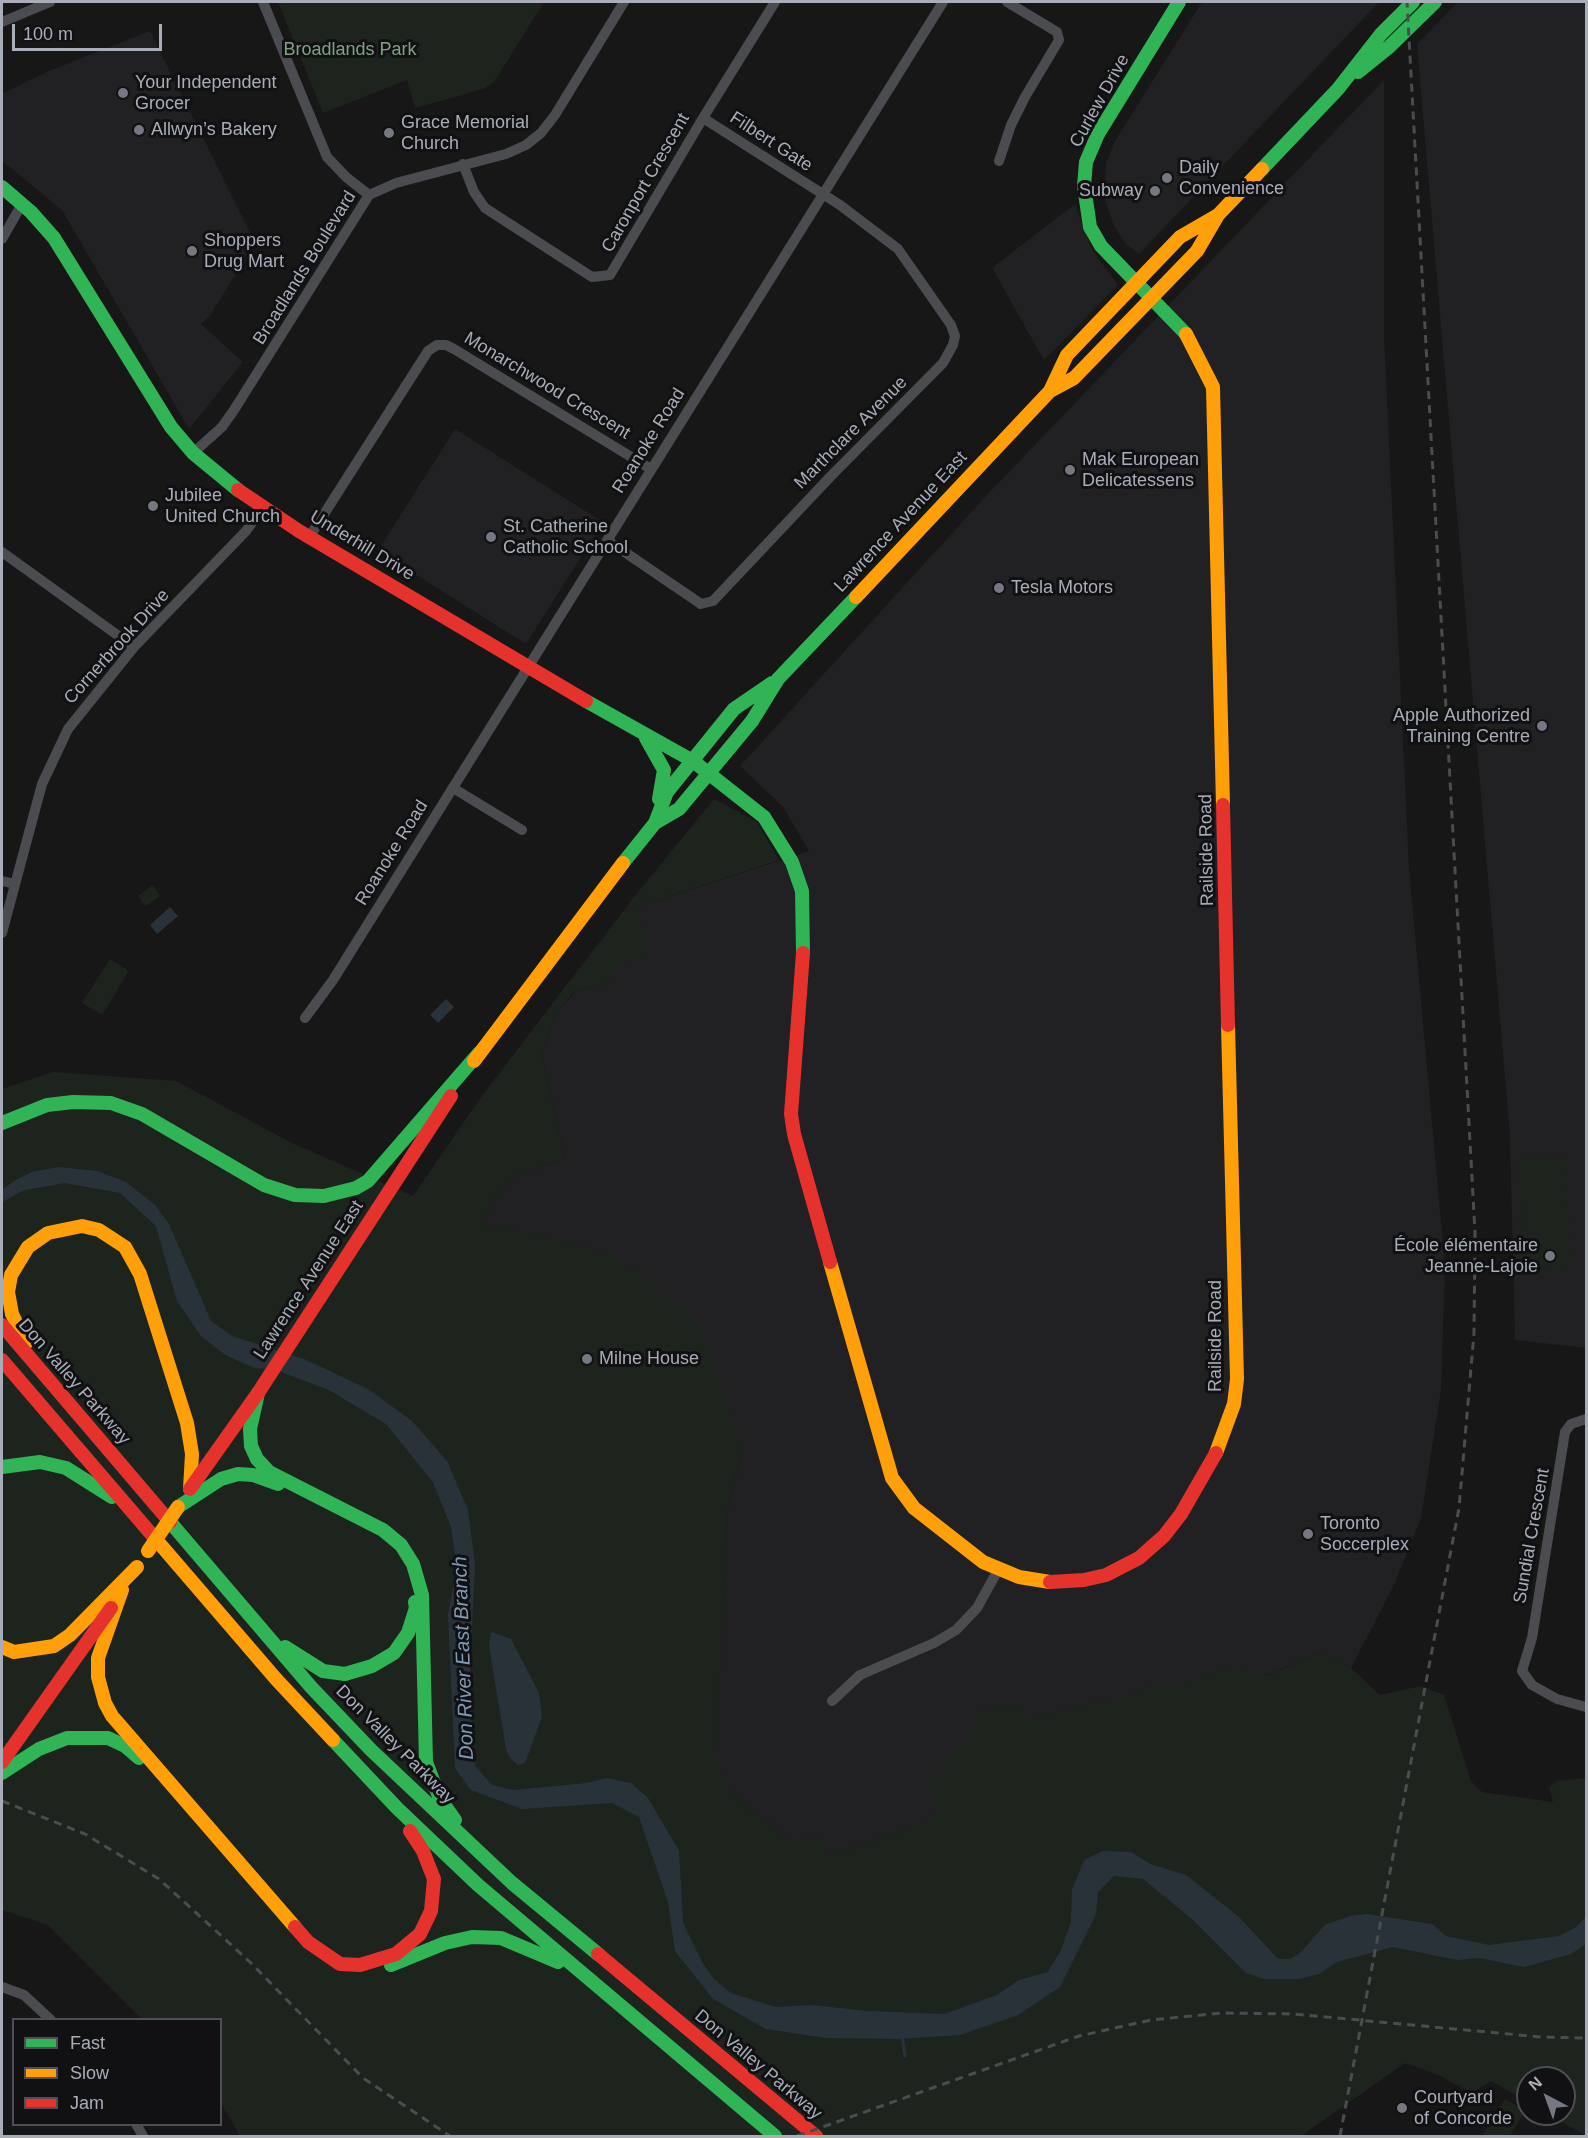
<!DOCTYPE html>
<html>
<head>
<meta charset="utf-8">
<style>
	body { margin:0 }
	#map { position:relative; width:1588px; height:2138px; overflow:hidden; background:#171717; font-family:Arial,sans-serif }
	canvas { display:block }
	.frame { position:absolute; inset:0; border:3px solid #a8adb8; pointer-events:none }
	.legend { position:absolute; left:12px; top:2018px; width:210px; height:108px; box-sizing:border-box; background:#111113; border:2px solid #4d4f55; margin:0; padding:8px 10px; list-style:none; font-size:18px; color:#a8adb8 }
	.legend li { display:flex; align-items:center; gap:12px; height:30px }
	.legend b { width:30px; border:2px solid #4d4f55 }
	.north { position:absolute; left:1516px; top:2066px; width:60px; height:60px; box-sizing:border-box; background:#111113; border:2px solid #4d4f55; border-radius:50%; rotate:319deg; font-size:16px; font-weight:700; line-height:24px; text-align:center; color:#a8adb8 }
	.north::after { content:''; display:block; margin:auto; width:21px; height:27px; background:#757880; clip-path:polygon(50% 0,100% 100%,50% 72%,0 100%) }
	.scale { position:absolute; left:12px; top:24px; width:150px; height:27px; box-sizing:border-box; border:3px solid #a8adb8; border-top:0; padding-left:8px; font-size:18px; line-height:21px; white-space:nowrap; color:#a8adb8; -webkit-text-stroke:4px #111113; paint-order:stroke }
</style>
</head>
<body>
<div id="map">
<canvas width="1588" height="2138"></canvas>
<div class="frame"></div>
<ul class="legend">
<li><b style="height:8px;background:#30b455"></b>Fast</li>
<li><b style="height:8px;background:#ff9f0a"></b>Slow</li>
<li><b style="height:8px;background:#e5322d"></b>Jam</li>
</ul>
<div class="north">N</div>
<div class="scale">100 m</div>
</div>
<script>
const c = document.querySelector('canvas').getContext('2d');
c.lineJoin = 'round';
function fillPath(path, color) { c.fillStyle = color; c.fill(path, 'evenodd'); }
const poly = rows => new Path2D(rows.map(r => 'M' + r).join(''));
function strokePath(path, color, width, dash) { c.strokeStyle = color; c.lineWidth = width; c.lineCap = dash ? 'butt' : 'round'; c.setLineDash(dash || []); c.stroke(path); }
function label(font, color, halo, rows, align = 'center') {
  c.font = font + ' Arial,sans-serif'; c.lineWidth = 6; c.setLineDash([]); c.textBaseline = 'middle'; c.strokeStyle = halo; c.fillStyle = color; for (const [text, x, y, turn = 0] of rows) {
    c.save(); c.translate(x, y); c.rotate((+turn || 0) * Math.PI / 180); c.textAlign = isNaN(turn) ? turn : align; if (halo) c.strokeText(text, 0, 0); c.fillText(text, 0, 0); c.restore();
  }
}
fillPath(poly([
	[1202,2,1379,2,1139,254,1126,244,1114,226,1104,197,1106,163,1115,141],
	[1458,2,1586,2,1586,1348,1515,1340,1510,1136,1417,44],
	[150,31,255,243,209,317,201,324,243,362,189,429,62,210,2,161,2,94,49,71],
	[1384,80,1384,336,1409,868,1445,1267,1441,1390,1421,1518,1393,1587,1351,1668,1321,1652,898,1832,816,1860,714,1780,728,1507,743,1446,501,1236,481,1227,501,1188,515,1177,565,1158,542,1054,555,1014,575,992,613,982,613,969,637,907,809,851,783,807,740,766,986,496],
	[1075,204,1091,248,1118,285,1044,360,992,268],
	[455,429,603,522,526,644,378,551]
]), '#212123');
fillPath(poly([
	[278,2,544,2,494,82,483,89,415,108,407,80,323,113],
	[714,799,757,822,779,860,637,907,648,954,613,969,613,982,574,992,555,1014,542,1054,565,1158,515,1177,501,1188,482,1225,521,1230,610,1253,623,1264,636,1267,705,1334,743,1446,728,1507,716,1754,728,1791,789,1839,820,1838,830,1855,898,1832,940,1812,926,1793,931,1780,968,1737,979,1710,1023,1706,1029,1718,1103,1701,1153,1686,1186,1682,1230,1666,1256,1671,1266,1676,1321,1652,1351,1668,1380,1695,1421,1686,1444,1695,1471,1781,1482,1792,1553,1802,1549,1787,1557,1781,1586,1778,1586,2136,1548,2114,1564,2114,1564,2078,1528,2078,1528,2102,1491,2081,1472,2093,1436,2074,1405,2063,1301,2136,240,2136,221,2103,220,2020,142,2019,48,1925,2,1910,2,1089,53,1072,176,1081,292,1143,413,1196,481,1097,634,897],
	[153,885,160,896,145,906,138,896],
	[110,959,129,971,102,1015,82,1003],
	[1564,1155,1571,1267,1524,1270,1518,1158],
	[1505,2099,1525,2111,1510,2136,1482,2136]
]), '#1d241e');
fillPath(poly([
	[170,907,178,916,157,934,150,925],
	[446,999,454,1007,438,1023,430,1015],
	[58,1167,97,1171,126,1182,155,1205,169,1224,211,1321,232,1336,304,1359,368,1389,412,1421,447,1461,468,1510,475,1565,469,1689,475,1766,492,1785,514,1790,587,1783,606,1778,631,1783,648,1798,679,1851,683,1923,702,1962,714,1979,731,1993,776,2007,811,2005,868,2011,944,2014,997,1995,1019,1980,1048,1972,1061,1950,1071,1922,1072,1890,1084,1860,1103,1851,1131,1852,1150,1864,1186,1875,1239,1917,1278,1959,1290,1959,1301,1952,1325,1925,1350,1916,1367,1914,1432,1924,1446,1936,1489,1945,1559,1936,1576,1927,1586,1917,1586,1944,1571,1954,1524,1967,1479,1958,1457,1960,1393,1947,1337,1962,1319,1974,1300,1979,1264,1979,1246,1973,1192,1919,1143,1879,1114,1876,1098,1892,1096,1914,1060,1987,1018,2015,960,2035,898,2039,826,2038,766,2029,713,1999,675,1951,668,1902,639,1817,612,1803,522,1809,471,1790,455,1768,448,1614,457,1567,451,1527,433,1482,386,1424,329,1390,273,1369,254,1368,224,1354,201,1336,177,1301,156,1226,120,1193,65,1183,25,1190,2,1202,2,1190,14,1181,32,1172],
	[491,1632,511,1639,539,1693,542,1717,525,1763,518,1765,510,1758,506,1749,489,1645]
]), '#2a3239');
strokePath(poly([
	[902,2035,905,2056]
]), '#2a3239', 3);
strokePath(poly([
	[263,2,327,157,346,177,369,195],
	[2,22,50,2],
	[999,161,1011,125,1025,97,1059,40,1057,32,1007,2],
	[463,164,474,192,485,208,592,277,610,275,703,118,775,2],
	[2,239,22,204],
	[193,453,222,427,234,410,369,195,396,183,506,154,526,145,541,133,555,115,624,2],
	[310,536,428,351,437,345,446,345,454,349,651,469],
	[607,540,701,604,713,601,831,476,943,363,953,345,955,336,951,325,898,249,840,205,703,118],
	[2,552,134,647],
	[453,788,522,830],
	[2,881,15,884],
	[2,933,42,784,68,729,134,647,246,531,263,507],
	[305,1018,333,980,943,2],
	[1586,1419,1571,1424,1565,1432,1532,1638,1522,1671,1532,1685,1557,1699,1586,1707],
	[832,1701,860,1675,934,1643,956,1630,977,1608,998,1570],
	[2,1987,24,1995,51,2020],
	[136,2124,143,2136]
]), '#4b4c50', 10);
strokePath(poly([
	[1179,2,1098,134,1086,162,1084,186,1090,227,1101,246,1186,334],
	[1358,72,1389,47,1435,2],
	[1262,169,1338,89,1381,34,1413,2],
	[2,187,31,212,54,238,171,427,193,453,238,490],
	[586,701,693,761,764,817,792,862,802,891,803,953],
	[646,738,664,770,659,799],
	[655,823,667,792,734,709,772,683],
	[623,863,655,823,679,809,752,721,778,679,856,597],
	[2,1123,47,1105,73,1102,111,1103,142,1114,264,1185,295,1195,324,1196,356,1188,368,1181,479,1053],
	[258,1393,250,1429,251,1446,257,1459,269,1472,383,1530,401,1545,413,1564,422,1595,426,1762,440,1799,455,1820],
	[2,1467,40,1462,66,1468,112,1497],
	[178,1507,221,1479,238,1474,253,1475,278,1484],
	[170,1522,311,1687,371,1750,512,1883,598,1954],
	[285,1647,323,1671,345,1674,372,1666,394,1653,408,1633,416,1608,415,1602],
	[333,1740,397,1808,478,1885,775,2136],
	[2,1773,39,1749,67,1738,108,1738,125,1746,139,1758],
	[391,1965,445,1943,472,1937,501,1938,558,1962]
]), '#30b455', 14);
strokePath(poly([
	[1186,334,1213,387,1223,805],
	[1050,391,1074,378,1197,251,1218,215,1262,169],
	[856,597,1050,391,1067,355,1180,237,1218,215],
	[474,1061,623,863],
	[830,1262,892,1478,914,1508,983,1562,1019,1577,1050,1582],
	[26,1343,12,1314,8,1292,11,1275,28,1247,48,1233,82,1226,99,1230,125,1247,140,1274,187,1423,192,1454,190,1489],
	[1216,1453,1234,1404,1237,1379,1228,1025],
	[153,1536,276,1679,333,1740],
	[122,1590,98,1658,98,1677,105,1703,112,1716,295,1927],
	[2,1647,14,1652,54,1646,70,1635,137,1567]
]), '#ff9f0a', 14);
strokePath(poly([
	[238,490,299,531,586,701],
	[1223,805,1228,1025],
	[803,953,791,1114,794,1134,830,1262],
	[2,1325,170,1522],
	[2,1360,153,1536],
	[190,1489,258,1393,451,1096],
	[1050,1582,1084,1580,1106,1575,1139,1558,1164,1536,1181,1514,1216,1453],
	[2,1762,111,1608],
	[295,1927,308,1942,340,1964,360,1965,396,1954,420,1934,431,1911,434,1879,423,1851,410,1831],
	[598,1954,816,2136]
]), '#e5322d', 14);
strokePath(poly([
	[2,1801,85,1834,159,1879,250,1962,363,2078,450,2136],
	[797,2136,1079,2036,1151,2020,1222,2013,1294,2014,1541,2037,1586,2038],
	[1340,2136,1459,1508,1474,1333,1475,1232,1407,2]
]), '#4b4c4f', 3, [8, 6]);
strokePath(poly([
	[148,1551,178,1507]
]), '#ff9f0a', 14);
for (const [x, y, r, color] of [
	[123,93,6,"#757880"],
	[139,130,6,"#757880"],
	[389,133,6,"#757880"],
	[1167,178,6,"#757880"],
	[1155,191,6,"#757880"],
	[192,251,6,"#757880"],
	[1070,470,6,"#757880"],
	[153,506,6,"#757880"],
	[491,537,6,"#757880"],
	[999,588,6,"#757880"],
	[1542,726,6,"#757880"],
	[1550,1256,6,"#757880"],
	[587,1359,6,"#757880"],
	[1308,1534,6,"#757880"],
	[1402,2108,6,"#757880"]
]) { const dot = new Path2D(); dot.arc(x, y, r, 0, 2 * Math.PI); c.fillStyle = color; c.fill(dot); strokePath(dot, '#111113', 2); }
label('18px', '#7fa381', '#111113', [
	["Broadlands Park",350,50]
]);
label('18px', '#a8adb8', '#111113', [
	["Your Independent",135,83],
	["Grocer",135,104],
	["Grace Memorial",401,123],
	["Church",401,144],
	["Allwyn’s Bakery",151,130],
	["Daily",1179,168],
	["Convenience",1179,189],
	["Subway",1143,191,"right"],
	["Shoppers",204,241],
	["Drug Mart",204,262],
	["Mak European",1082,460],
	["Delicatessens",1082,481],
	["Jubilee",165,496],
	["United Church",165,517],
	["St. Catherine",503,527],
	["Catholic School",503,548],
	["Tesla Motors",1011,588],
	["Apple Authorized",1530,716,"right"],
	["Training Centre",1530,737,"right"],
	["École élémentaire",1538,1246,"right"],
	["Jeanne-Lajoie",1538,1267,"right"],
	["Milne House",599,1359],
	["Toronto",1320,1524],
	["Soccerplex",1320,1545],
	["Courtyard",1414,2098],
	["of Concorde",1414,2119]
], 'left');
label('18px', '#a8adb8', '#111113', [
	["Curlew Drive",1100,101,-61],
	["Filbert Gate",771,142,33],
	["Caronport Crescent",646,183,-60],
	["Broadlands Boulevard",305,268,-58],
	["Monarchwood Crescent",547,386,31],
	["Marthclare Avenue",851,433,-45],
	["Roanoke Road",649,441,-58],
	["Lawrence Avenue East",901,522,-47],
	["Underhill Drive",362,546,31],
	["Cornerbrook Drive",117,647,-48],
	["Railside Road",1207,850,-91],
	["Roanoke Road",392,853,-58],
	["Lawrence Avenue East",309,1280,-57],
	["Railside Road",1216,1336,-90],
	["Don Valley Parkway",74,1382,49],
	["Sundial Crescent",1532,1536,-80],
	["Don Valley Parkway",395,1745,45],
	["Don Valley Parkway",758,2065,40]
]);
label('italic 20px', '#7f9bb3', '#111113', [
	["Don River East Branch",464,1658,-92]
]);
</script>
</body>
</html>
